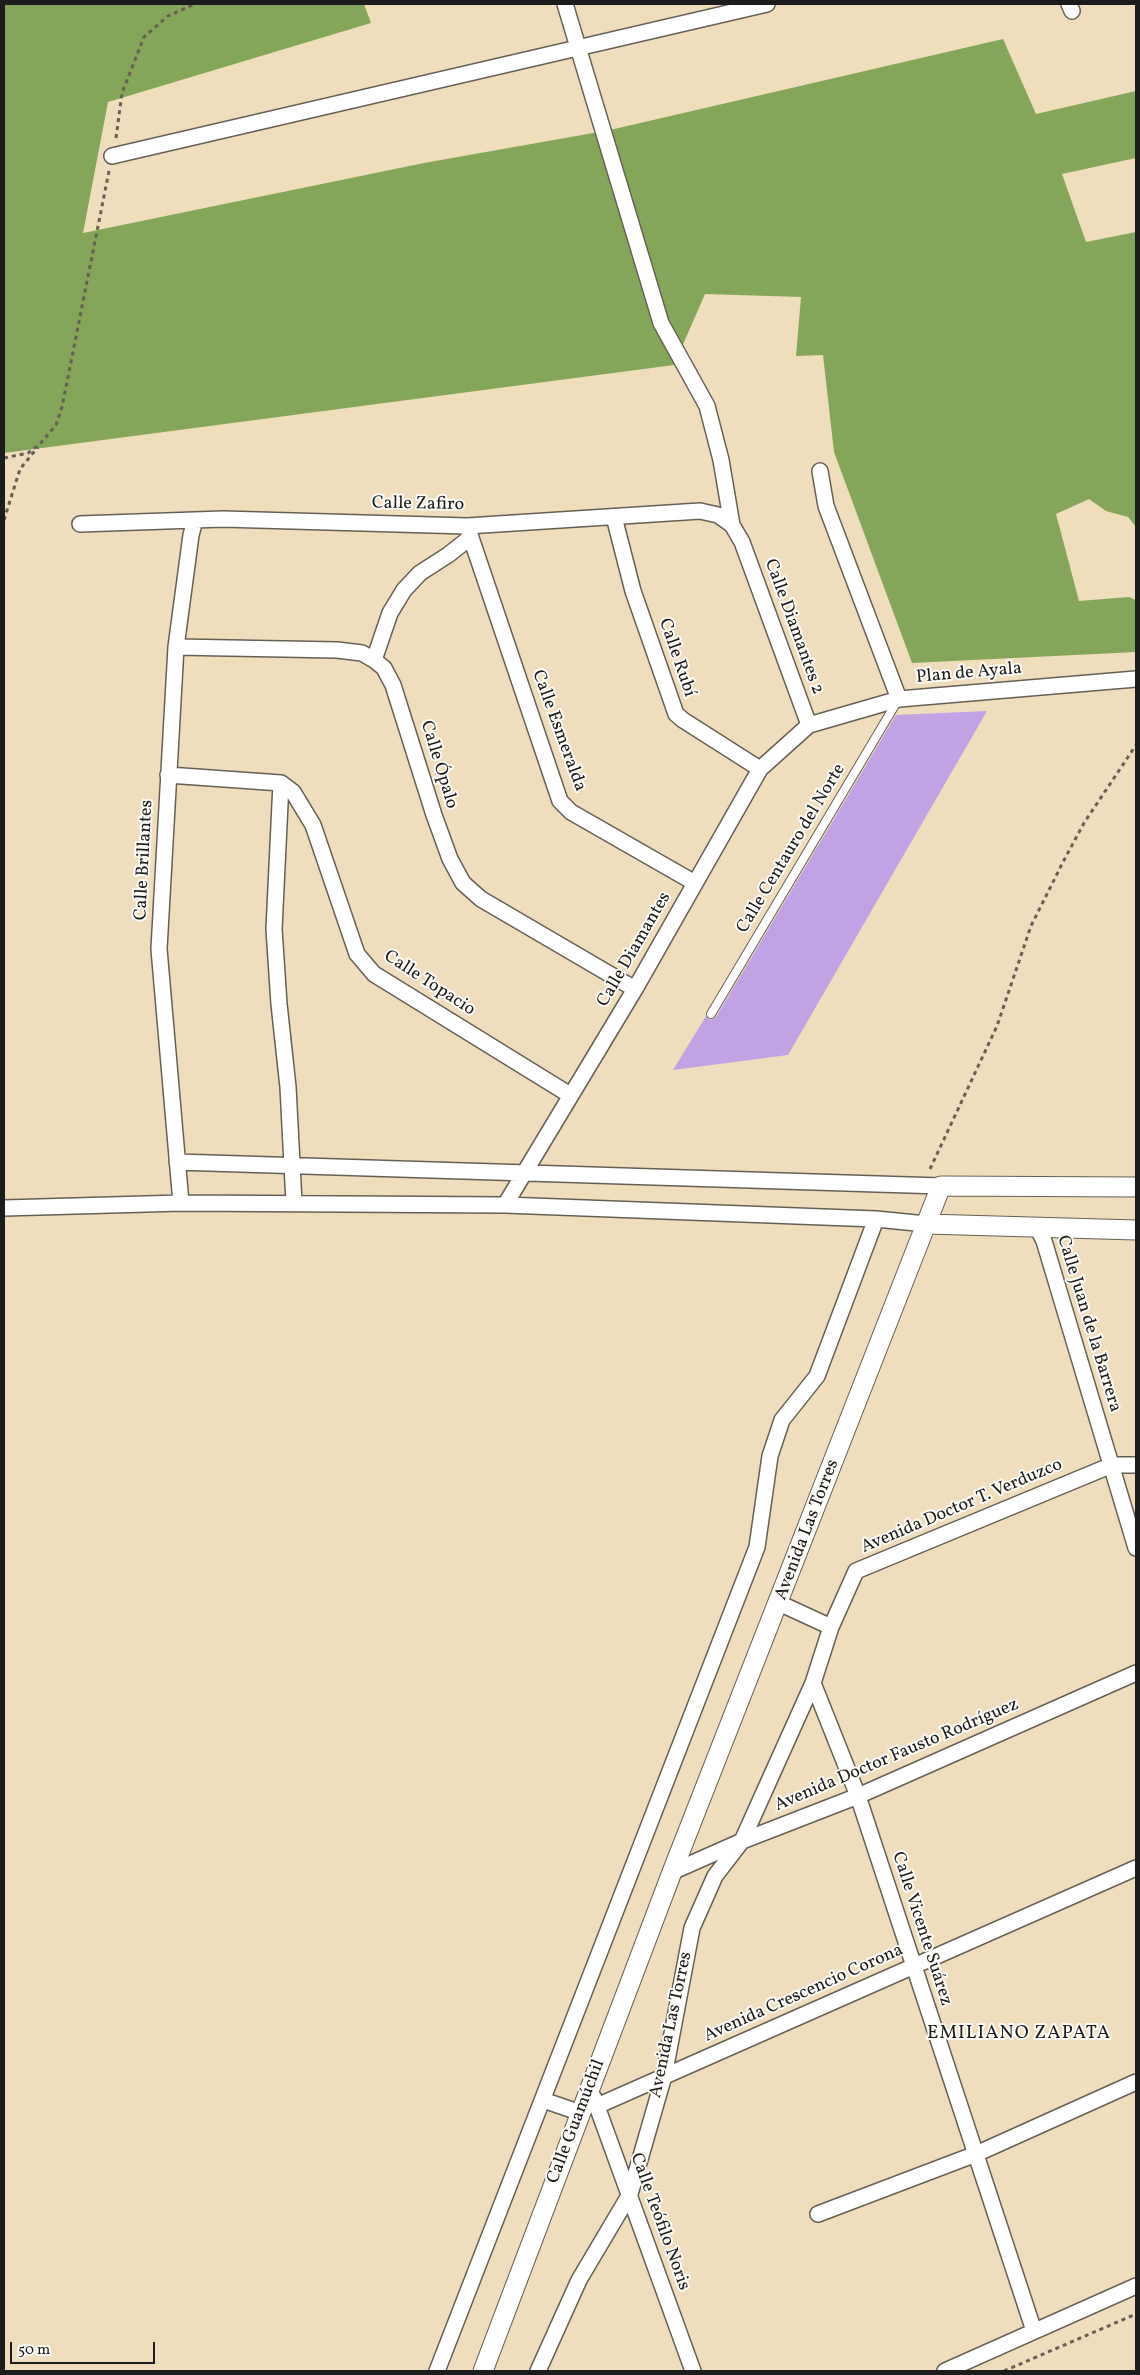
<!DOCTYPE html>
<html>
<head>
<meta charset="utf-8">
<style>
	body { margin:0 }
	#map { position:relative; width:1140px; height:2375px; overflow:hidden; background:#f0ddbb; font-family:Vollkorn,serif }
	canvas { display:block }
	.frame { position:absolute; inset:0; border:5px solid #1c1c1c; pointer-events:none }
	.scale { position:absolute; left:10px; top:2342px; width:145px; height:22px; box-sizing:border-box; border:2px solid #1c1c1c; border-top:0; padding-left:6px; font-size:15px; line-height:18px; white-space:nowrap; color:#1c1c1c; -webkit-text-stroke:4px #fdfcf7; paint-order:stroke }
</style>
</head>
<body>
<div id="map">
<canvas width="1140" height="2375"></canvas>
<div class="frame"></div>
<div class="scale">50 m</div>
</div>
<script>
const c = document.querySelector('canvas').getContext('2d');
c.lineJoin = 'round';
function fillPath(path, color) { c.fillStyle = color; c.fill(path, 'evenodd'); }
const poly = rows => new Path2D(rows.map(r => 'M' + r).join(''));
function strokePath(path, color, width, dash) { c.strokeStyle = color; c.lineWidth = width; c.lineCap = dash ? 'butt' : 'round'; c.setLineDash(dash || []); c.stroke(path); }
function label(font, color, halo, rows, align = 'center') {
  c.font = font + ' Vollkorn,serif'; c.lineWidth = 4; c.setLineDash([]); c.textBaseline = 'middle'; c.strokeStyle = halo; c.fillStyle = color; for (const [text, x, y, turn = 0] of rows) {
    c.save(); c.translate(x, y); c.rotate((+turn || 0) * Math.PI / 180); c.textAlign = isNaN(turn) ? turn : align; if (halo) c.strokeText(text, 0, 0); c.fillText(text, 0, 0); c.restore();
  }
}
fillPath(poly([
	[4,4,364,4,371,23,108,102,83,233,424,163,610,130,1003,39,1036,114,1136,91,1136,158,1062,174,1086,242,1136,232,1136,527,1128,517,1106,511,1089,499,1056,514,1079,601,1129,597,1136,600,1136,652,912,663,834,452,823,355,796,356,801,297,705,294,674,365,4,453]
]), '#84a65a');
fillPath(poly([
	[987,711,788,1055,673,1070,706,1016,710,1020,716,1017,896,715]
]), '#c1a3e5');
const service = poly([
	[711,1014,898,700]
]);
const minor = poly([
	[565,4,661,323,707,406,721,460,732,525],
	[1069,4,1072,11],
	[112,156,767,4],
	[820,471,826,506,899,699],
	[614,517,633,591,676,714,683,720,760,769],
	[80,524,223,519,467,526,700,511,718,515,732,525,742,542,809,725],
	[467,526,560,801,571,812,695,883],
	[176,647,337,650,362,653,374,660,384,668,393,685,434,815,450,859,463,883,481,899,635,989],
	[374,660,390,613,404,590,420,573,448,555,471,537],
	[168,775,281,783,293,792,313,825,357,954,374,974,570,1095],
	[281,783,274,929,279,1004,288,1087,294,1203],
	[177,1162,941,1186],
	[181,1203,159,949,176,647,191,535,195,520],
	[505,1205,635,989,760,769,809,725,899,699,1136,679],
	[4,1208,181,1203,505,1205,876,1219,926,1224],
	[1037,1227,1044,1241,1136,1548],
	[779,1603,831,1627],
	[672,1872,742,1841,858,1796,1136,1673],
	[594,2098,693,2371],
	[543,2100,581,2113],
	[597,2106,1136,1868],
	[818,2214,976,2154,1136,2082],
	[1034,2331,858,1796,813,1683,831,1627,856,1571,1112,1465,1136,1465],
	[437,2371,757,1547,770,1456,782,1420,817,1376,876,1219],
	[538,2371,579,2280,630,2194,664,2076,692,1928,715,1876,742,1841,813,1683],
	[945,2371,1136,2286]
]);
const tertiary = poly([
	[926,1224,1136,1230],
	[483,2371,672,1872,941,1186,1136,1187]
]);
strokePath(service, '#666054', 10);
strokePath(minor, '#666054', 18);
strokePath(tertiary, '#666054', 21);
strokePath(poly([
	[116,138,122,93,144,37,168,16,195,4],
	[4,458,28,453,40,444,56,425,62,407,109,171],
	[4,520,20,469,38,447],
	[930,1169,997,1026,1031,926,1063,862,1084,823,1136,745],
	[1004,2371,1136,2314]
]), '#666054', 3, [4, 4]);
strokePath(service, '#fff', 8);
strokePath(minor, '#fff', 15);
strokePath(tertiary, '#fff', 19);
label('18px', '#1c1c1c', '#fdfcf7', [
	["Calle Zafiro",418,505,1],
	["Calle Diamantes 2",793,627,70],
	["Calle Rubí",676,658,71],
	["Plan de Ayala",969,674,-5],
	["Calle Esmeralda",558,731,70],
	["Calle Ópalo",438,765,73],
	["Calle Centauro del Norte",792,849,-59],
	["Calle Brillantes",145,860,-87],
	["Calle Diamantes",635,950,-60],
	["Calle Topacio",429,984,33],
	["Calle Juan de la Barrera",1088,1324,73],
	["Avenida Doctor T. Verduzco",962,1507,-23],
	["Avenida Las Torres",808,1530,-69],
	["Avenida Doctor Fausto Rodríguez",897,1756,-23],
	["Calle Vicente Suárez",921,1929,72],
	["Avenida Crescencio Corona",804,1994,-24],
	["Avenida Las Torres",672,2025,-78],
	["Calle Guamúchil",577,2122,-69],
	["Calle Teófilo Noris",659,2222,70]
]);
c.letterSpacing = '1px';
label('19px', '#1c1c1c', '#fdfcf7', [
	["EMILIANO ZAPATA",1019,2035]
]);
c.letterSpacing = '0px';
</script>
</body>
</html>
